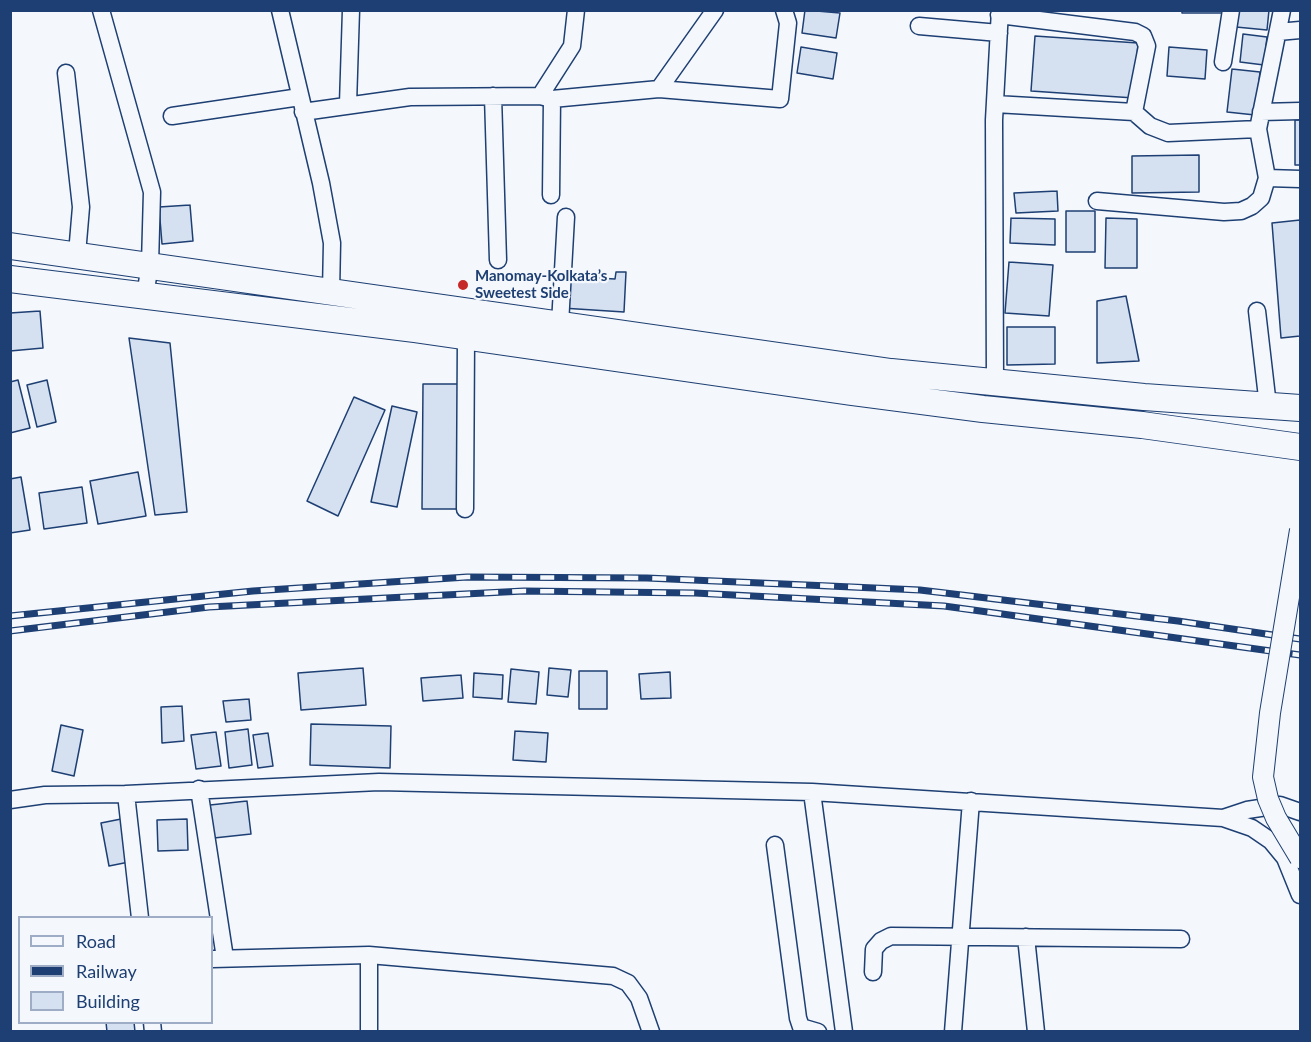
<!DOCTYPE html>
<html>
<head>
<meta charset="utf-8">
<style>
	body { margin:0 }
	#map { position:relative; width:1311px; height:1042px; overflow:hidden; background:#f4f7fb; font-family:Lato,sans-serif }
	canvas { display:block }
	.frame { position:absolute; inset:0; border:12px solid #1d3f73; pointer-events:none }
	.legend { position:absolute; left:18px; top:916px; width:195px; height:108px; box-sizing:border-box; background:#f4f7fb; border:2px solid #9eadc5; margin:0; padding:8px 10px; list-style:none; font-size:18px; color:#1d3f73 }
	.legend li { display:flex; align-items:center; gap:12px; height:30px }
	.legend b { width:30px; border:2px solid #9eadc5 }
</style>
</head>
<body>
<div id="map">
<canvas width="1311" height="1042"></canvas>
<div class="frame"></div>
<ul class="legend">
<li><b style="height:8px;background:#f4f7fb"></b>Road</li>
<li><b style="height:8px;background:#1d3f73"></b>Railway</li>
<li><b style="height:16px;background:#d5e0f0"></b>Building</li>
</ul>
</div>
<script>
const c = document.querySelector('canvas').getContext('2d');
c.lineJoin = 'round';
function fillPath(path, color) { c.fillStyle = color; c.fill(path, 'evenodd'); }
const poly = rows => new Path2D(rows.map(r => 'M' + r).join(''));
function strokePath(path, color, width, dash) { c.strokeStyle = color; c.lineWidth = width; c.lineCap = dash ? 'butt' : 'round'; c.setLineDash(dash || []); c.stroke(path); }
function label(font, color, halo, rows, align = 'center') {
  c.font = font + ' Lato,sans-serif'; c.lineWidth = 4.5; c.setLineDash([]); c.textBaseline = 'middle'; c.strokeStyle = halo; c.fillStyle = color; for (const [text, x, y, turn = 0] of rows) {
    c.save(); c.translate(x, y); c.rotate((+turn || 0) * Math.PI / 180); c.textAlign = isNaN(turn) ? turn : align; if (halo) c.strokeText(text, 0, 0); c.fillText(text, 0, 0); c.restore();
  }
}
const building = poly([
	[805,10,840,13,836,38,802,33,805,10],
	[1182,10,1226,10,1226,13,1182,13,1182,10],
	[1238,10,1269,10,1267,30,1236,27,1238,10],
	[1243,34,1267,37,1264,65,1240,62,1243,34],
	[1035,36,1138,43,1134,98,1031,91,1035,36],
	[801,47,837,53,833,79,797,73,801,47],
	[1169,47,1207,50,1205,79,1167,76,1169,47],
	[1232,69,1260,72,1255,115,1227,112,1232,69],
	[1295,120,1300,120,1300,165,1295,165,1295,120],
	[1199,155,1199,192,1132,193,1132,156,1199,155],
	[1057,191,1058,211,1016,213,1014,193,1057,191],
	[190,205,193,241,162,244,159,207,190,205],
	[1066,211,1095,211,1095,252,1066,252,1066,211],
	[1011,218,1055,219,1055,245,1010,243,1011,218],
	[1106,218,1137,219,1137,268,1105,268,1106,218],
	[1300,220,1300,336,1281,338,1272,223,1300,220],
	[1009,262,1053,265,1049,316,1005,313,1009,262],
	[616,272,626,272,624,312,562,308,564,276,615,279,616,272],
	[1126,296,1139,361,1097,363,1097,301,1126,296],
	[40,311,43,348,10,351,10,313,40,311],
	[1007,327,1055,327,1055,364,1007,365,1007,327],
	[129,338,170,343,187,512,155,515,129,338],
	[18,380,30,428,10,433,10,382,18,380],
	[47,380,56,422,37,427,27,385,47,380],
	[423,384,459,384,458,509,422,509,423,384],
	[354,397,385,410,338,516,307,501,354,397],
	[392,406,417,412,397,507,371,502,392,406],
	[138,472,146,516,98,524,90,481,138,472],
	[21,477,30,530,10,533,10,479,21,477],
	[82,487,87,523,44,529,39,493,82,487],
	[363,668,366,705,301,710,298,673,363,668],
	[549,668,571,670,568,697,547,695,549,668],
	[511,669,539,672,536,704,508,702,511,669],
	[579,671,607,671,607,709,579,709,579,671],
	[670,672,671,698,641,699,639,674,670,672],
	[474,673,503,675,502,699,473,697,474,673],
	[461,675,463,698,423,701,421,678,461,675],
	[249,699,251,720,226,722,223,701,249,699],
	[182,706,184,741,162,743,161,707,182,706],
	[311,724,391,726,390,768,310,765,311,724],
	[61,725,83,730,74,776,52,771,61,725],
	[248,729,252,765,229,768,225,732,248,729],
	[515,731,548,733,546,762,513,760,515,731],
	[216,732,221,766,196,769,191,735,216,732],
	[268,733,273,766,258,768,253,735,268,733],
	[247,801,251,834,214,838,210,805,247,801],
	[121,819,129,862,109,866,101,823,121,819],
	[187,819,188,850,158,851,157,820,187,819],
	[106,1022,134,1022,135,1032,107,1032,106,1022]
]);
fillPath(building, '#d5e0f0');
strokePath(building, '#1d3f73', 1.5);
const minor = poly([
	[101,10,152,192,150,264,145,296],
	[280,10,321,183,332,243,331,292],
	[999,15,1135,32,1143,36,1147,46,1134,112],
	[919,26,999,33],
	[1278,32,1300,30],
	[1223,62,1231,10],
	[66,73,81,207,77,254],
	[659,89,715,10],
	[493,96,498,260],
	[540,96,552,99,659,89,780,99,788,23,784,10],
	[348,104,351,10],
	[995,104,1134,112,1150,126,1168,133,1258,129],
	[303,112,410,97,540,96,572,46,576,10],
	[1261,112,1300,111],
	[172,116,300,97],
	[1267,178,1300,179],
	[551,195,552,99],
	[1097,201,1224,212,1241,211,1252,206,1261,198,1267,178,1258,129,1282,10],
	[1257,311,1268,406],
	[560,324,566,217],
	[995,383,994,120,1000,10],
	[465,509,466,338],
	[199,789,225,958],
	[812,792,844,1032],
	[126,794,140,918],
	[10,800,45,795,126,794,379,782,812,792,1223,818,1252,828,1271,841,1285,858,1300,895],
	[1223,818,1247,810,1280,805,1300,812],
	[775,845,798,1018,801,1027,818,1032],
	[1026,937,1036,1032],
	[369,955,369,1032],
	[212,959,369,955,613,976,628,983,639,998,651,1032],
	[873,972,874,949,881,941,891,936,1181,939],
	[152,1022,153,1032],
	[953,1032,971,801]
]);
const primary = poly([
	[10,246,891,372,1144,397,1300,408],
	[10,279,415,329,851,392,983,409,1142,425,1300,447]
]);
strokePath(minor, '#1d3f73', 19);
strokePath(primary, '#1d3f73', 28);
strokePath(minor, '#f4f7fb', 16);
strokePath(primary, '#f4f7fb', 26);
const rail = poly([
	[10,616,253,591,467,577,647,578,920,590,1178,621,1300,639],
	[10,631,209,607,524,591,695,593,944,606,1300,655]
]);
strokePath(rail, '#1d3f73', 7);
strokePath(rail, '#f4f7fb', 4.5, [14]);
const tertiaryBridge = poly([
	[1300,530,1270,713,1263,777,1268,799,1276,818,1300,858]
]);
strokePath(tertiaryBridge, '#1d3f73', 22, []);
strokePath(tertiaryBridge, '#f4f7fb', 20);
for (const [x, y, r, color] of [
	[463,285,6,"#c62828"]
]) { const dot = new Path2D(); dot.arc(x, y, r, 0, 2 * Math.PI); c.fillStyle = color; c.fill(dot); strokePath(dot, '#f4f7fb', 2); }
label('bold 15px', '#1d3f73', '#f4f7fb', [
	["Manomay-Kolkata’s",475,276],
	["Sweetest Side",475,293]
], 'left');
</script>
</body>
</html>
